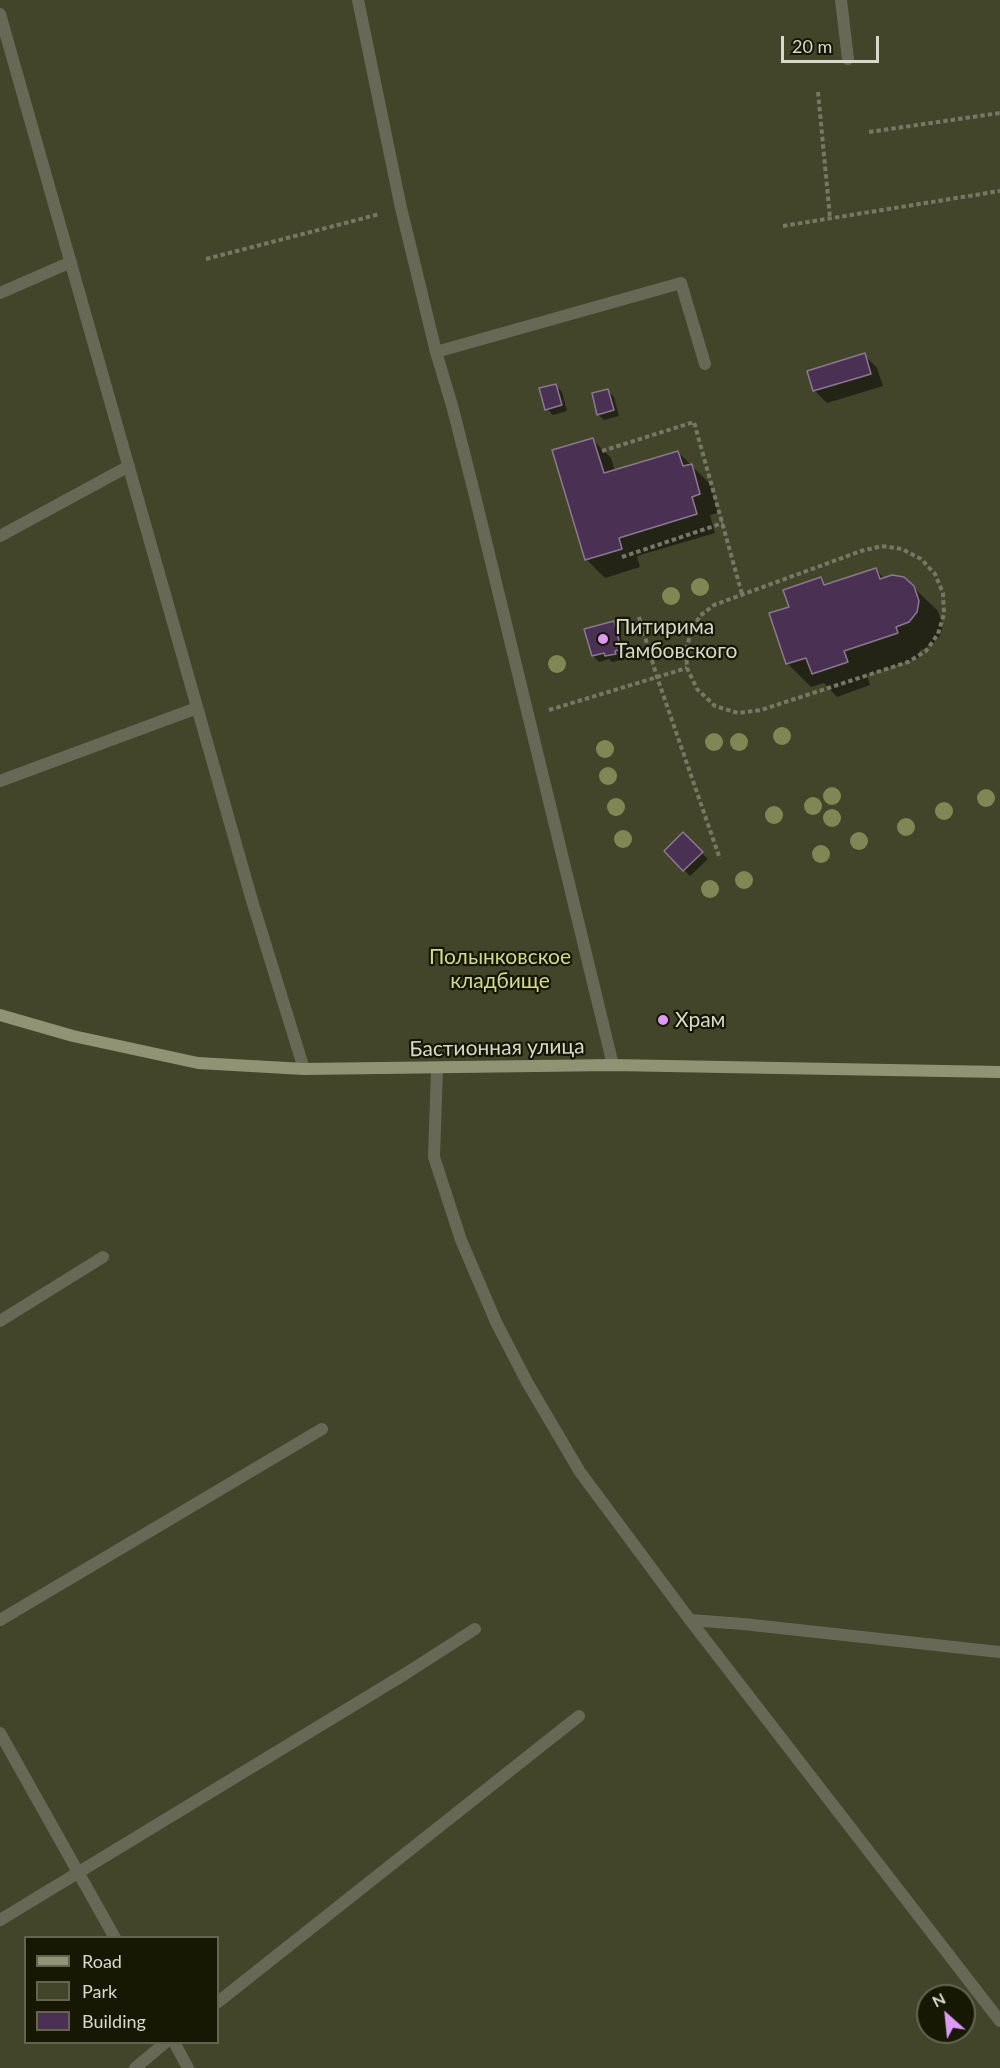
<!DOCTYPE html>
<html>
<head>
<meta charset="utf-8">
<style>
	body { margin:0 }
	#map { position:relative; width:1000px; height:2068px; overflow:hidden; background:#1f210b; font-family:Lato,sans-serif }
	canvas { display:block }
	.legend { position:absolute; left:24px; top:1936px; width:195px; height:108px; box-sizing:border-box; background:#161803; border:2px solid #636553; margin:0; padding:8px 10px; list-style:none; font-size:18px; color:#d7d9cc }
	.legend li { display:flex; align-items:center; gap:12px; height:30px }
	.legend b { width:30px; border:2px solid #636553 }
	.north { position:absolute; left:916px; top:1984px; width:60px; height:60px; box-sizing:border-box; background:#161803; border:2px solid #636553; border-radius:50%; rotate:333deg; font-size:16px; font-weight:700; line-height:24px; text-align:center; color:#d7d9cc }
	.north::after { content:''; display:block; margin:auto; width:21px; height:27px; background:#dc99f5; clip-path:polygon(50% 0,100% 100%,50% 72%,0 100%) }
	.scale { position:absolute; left:781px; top:36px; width:98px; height:27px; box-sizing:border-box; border:3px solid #d7d9cc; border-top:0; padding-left:8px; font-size:18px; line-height:21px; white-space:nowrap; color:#d7d9cc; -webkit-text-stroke:4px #161803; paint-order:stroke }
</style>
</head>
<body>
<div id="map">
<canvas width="1000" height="2068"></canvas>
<ul class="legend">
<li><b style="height:8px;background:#909475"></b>Road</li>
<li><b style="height:16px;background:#42452a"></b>Park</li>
<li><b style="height:16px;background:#4a3153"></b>Building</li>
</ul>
<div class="north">N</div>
<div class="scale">20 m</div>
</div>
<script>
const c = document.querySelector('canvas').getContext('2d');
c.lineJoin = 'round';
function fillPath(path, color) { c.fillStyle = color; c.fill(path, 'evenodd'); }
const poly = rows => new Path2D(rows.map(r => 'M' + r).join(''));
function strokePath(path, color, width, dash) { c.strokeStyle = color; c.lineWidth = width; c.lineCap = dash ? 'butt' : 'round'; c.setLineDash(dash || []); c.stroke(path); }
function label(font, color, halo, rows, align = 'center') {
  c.font = font + ' Lato,sans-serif'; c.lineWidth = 4.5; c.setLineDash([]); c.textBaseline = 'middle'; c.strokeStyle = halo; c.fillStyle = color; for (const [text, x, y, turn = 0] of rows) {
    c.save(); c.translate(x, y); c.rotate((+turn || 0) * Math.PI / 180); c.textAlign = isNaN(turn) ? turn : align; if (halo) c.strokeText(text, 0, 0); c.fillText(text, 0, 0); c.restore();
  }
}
fillPath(poly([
	[0,0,1000,0,1000,2068,0,2068],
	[26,1938,218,1938,218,2042,26,2042],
	[928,1996,964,1996,964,2032,928,2032]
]), '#42452a');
fillPath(poly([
	[864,355,877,368,883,386,827,403,814,390],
	[556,386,562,392,567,411,553,415,547,409],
	[608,391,614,397,619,416,604,420,598,414],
	[593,440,611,458,615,471,678,452,710,484,718,513,710,515,715,533,637,556,640,567,605,578,586,559],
	[876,570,885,579,913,587,938,611,943,626,940,636,932,645,919,651,921,657,867,675,870,685,837,697,824,683,811,687,788,664,771,614,791,608,820,579,827,586],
	[613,623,619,629,626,655,620,656,621,660,612,662,609,659,599,662,593,656],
	[683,835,708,859,690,876,666,851]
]), '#0007');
const building = poly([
	[865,353,871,374,813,391,807,371,865,353],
	[556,384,562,405,545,410,539,388,556,384],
	[608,389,614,410,597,415,592,393,608,389],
	[593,438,604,473,678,451,683,466,692,464,700,494,692,497,697,514,619,538,622,549,585,560,552,450,593,438],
	[876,568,880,579,892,575,904,577,914,586,919,601,917,612,909,622,896,627,898,633,844,651,848,662,812,674,806,658,786,664,769,613,789,607,783,590,821,577,824,585,876,568],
	[614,621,621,649,615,651,616,654,605,656,604,653,592,656,584,629,614,621],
	[683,832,703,852,683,871,664,851,683,832]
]);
fillPath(building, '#4a3153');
strokePath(building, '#89798f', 1.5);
strokePath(poly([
	[818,92,830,218],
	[869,132,1000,113],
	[783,226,1000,191],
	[206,259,380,214],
	[602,451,694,422,742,594],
	[882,546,902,549,921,559,935,574,943,593,944,614,938,634,926,651,908,662,761,710,738,713,715,706,697,689,687,668,686,650,691,632,700,616,714,605,861,551,882,546],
	[622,557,723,523],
	[639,617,657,677,720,859],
	[549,710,687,668]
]), '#767866', 4, [4.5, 3]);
strokePath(poly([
	[358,0,401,208,436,352,453,409,475,496,613,1065],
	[841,0,848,59],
	[0,14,253,904,304,1069],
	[0,293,71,262],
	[436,352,681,283,705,364],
	[0,536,129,466],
	[0,781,197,708],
	[437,1069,434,1157,461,1240,496,1322,527,1382,580,1472,690,1620,1000,2021],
	[0,1321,103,1257],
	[0,1620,322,1429],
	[690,1620,743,1624,1000,1652],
	[0,1733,115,1938],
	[0,1920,405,1674,475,1629],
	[218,2002,579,1716],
	[174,2042,188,2068],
	[135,2068,166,2042]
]), '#676956', 12);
strokePath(poly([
	[0,1015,73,1036,198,1063,304,1069,613,1065,1000,1072]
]), '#909475', 12);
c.fillStyle = '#818754';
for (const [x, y] of [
	[700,587],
	[671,596],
	[557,664],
	[782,736],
	[714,742],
	[739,742],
	[605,749],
	[608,776],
	[832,796],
	[986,798],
	[813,806],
	[616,807],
	[944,811],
	[774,815],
	[832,818],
	[906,827],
	[623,839],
	[859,841],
	[821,854],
	[744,880],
	[710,889]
]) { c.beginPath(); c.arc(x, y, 9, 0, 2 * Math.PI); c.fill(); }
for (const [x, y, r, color] of [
	[603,639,6,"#dc99f5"],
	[663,1020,6,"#dc99f5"]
]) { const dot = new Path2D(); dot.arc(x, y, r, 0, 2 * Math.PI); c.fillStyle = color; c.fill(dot); strokePath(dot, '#161803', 2); }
label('21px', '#d7d9cc', '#161803', [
	["Питирима",615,627],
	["Тамбовского",615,651],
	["Храм",675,1020]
], 'left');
label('21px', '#d1da90', '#161803', [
	["Полынковское",500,957],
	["кладбище",500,981]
]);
label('21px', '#d7d9cc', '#161803', [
	["Бастионная улица",497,1048,-1]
]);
</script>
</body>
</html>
